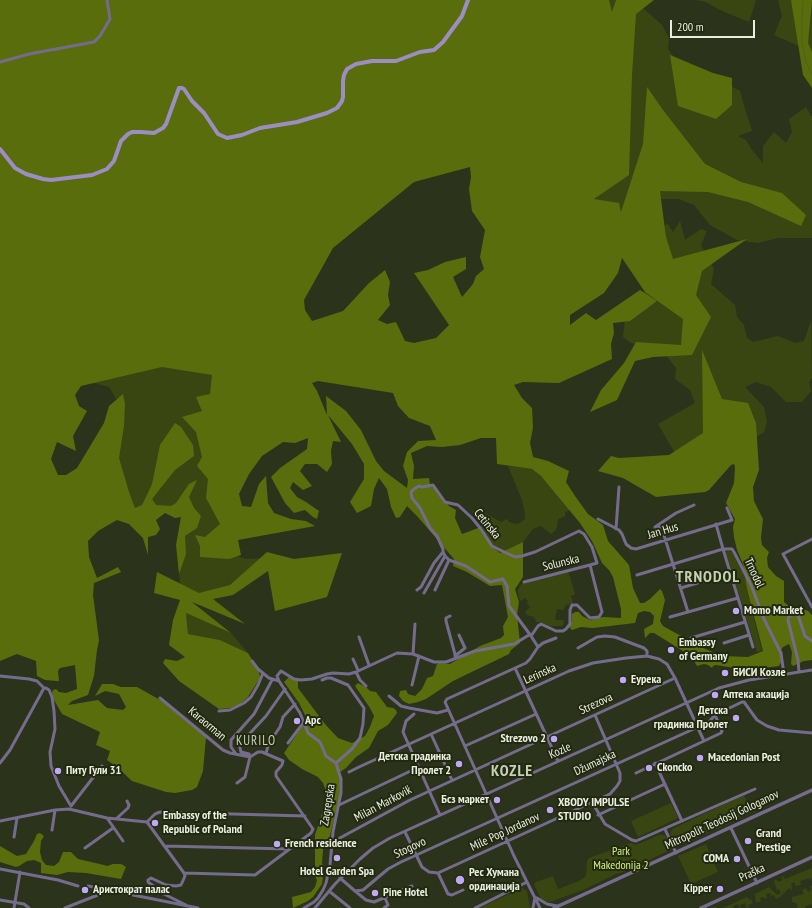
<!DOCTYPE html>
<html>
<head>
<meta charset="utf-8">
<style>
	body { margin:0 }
	#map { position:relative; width:812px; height:908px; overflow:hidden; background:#2c331b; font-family:"PT Sans Narrow",sans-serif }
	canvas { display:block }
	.scale { position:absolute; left:670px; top:20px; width:85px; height:18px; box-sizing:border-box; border:2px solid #e9eedf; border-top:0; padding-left:5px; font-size:12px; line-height:14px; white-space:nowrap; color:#e9eedf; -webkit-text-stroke:3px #232911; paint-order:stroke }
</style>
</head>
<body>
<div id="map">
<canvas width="812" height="908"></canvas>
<div class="scale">200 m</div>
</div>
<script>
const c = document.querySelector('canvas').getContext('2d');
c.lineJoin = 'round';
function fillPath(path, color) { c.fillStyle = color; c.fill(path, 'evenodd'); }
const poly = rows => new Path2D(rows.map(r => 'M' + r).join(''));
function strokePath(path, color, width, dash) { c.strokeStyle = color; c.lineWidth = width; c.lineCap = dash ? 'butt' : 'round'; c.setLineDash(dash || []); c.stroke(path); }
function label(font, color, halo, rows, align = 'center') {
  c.font = font + ' "PT Sans Narrow",sans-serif'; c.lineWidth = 4; c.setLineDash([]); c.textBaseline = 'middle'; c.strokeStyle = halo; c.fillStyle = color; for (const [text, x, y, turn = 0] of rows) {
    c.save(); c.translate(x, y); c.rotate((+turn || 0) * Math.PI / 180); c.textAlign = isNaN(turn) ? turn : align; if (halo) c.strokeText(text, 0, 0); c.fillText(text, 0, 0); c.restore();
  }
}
fillPath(poly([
	[602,0,646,0,638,4,662,25,669,38,668,49,672,55,740,91,745,109,752,131,738,136,746,140,752,150,763,163,763,146,774,132,786,143,792,132,789,119,806,107,812,117,812,238,778,238,758,243,737,240,710,225,694,205,678,199,655,199,657,228,668,224,673,232,680,221,685,240,701,229,707,231,701,245,714,269,711,284,735,305,737,317,744,325,747,338,753,342,778,336,795,343,804,341,811,320,812,378,809,382,811,391,802,402,786,402,771,387,756,382,745,387,764,407,767,422,764,432,742,446,682,465,658,424,695,403,690,390,675,379,676,368,661,349,631,343,623,337,625,318,641,300,648,284,639,270,582,228,606,177],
	[696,0,756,0,749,22,720,10,706,2],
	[778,0,812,0,812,69,801,47,774,35,782,16],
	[161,363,215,376,230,554,246,559,265,558,228,588,195,594,180,586,179,568,183,538,195,519,162,509,135,508,117,464,119,404,109,387,86,381],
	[508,466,532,469,541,476,570,510,565,512,565,516,558,519,557,527,555,531,551,534,541,526,533,529,523,542,518,545,500,553,492,547,481,527,480,523,472,512,479,506,483,512,501,522,507,519,509,522,515,524,520,523,525,519,525,514,522,500],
	[728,551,732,552,745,576,747,589,762,651,757,652,726,553],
	[568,571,575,594,571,596,573,603,566,605,563,610,557,609,555,620,564,620,563,626,549,626,541,622,536,622,534,617,527,615,525,612,530,607,527,603,528,601,525,598,521,601,519,598,518,591,520,586,523,582],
	[186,613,231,633,248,653,220,640,188,634],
	[611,694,614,702,598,709,594,701],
	[744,795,749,806,756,811,740,817,728,824,684,843,678,845,674,842,670,834,672,829],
	[671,803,678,818,638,837,631,821],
	[659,835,665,835,672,849,626,871,616,874,583,890,555,900,549,902,541,899,534,884,536,882,553,876,558,889,579,881,586,876,587,861,589,858,631,843,636,845],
	[706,844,718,872,691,884,678,856],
	[812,868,812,881,811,878,803,880,800,881,801,885,796,886,794,882,791,884,792,888,791,891,789,888,780,897,776,899,774,895,771,896,770,893,766,894,767,898,765,899,763,897,760,898,761,901,756,903,755,894,769,887,777,895,781,893,779,889,777,890,776,888,774,881,776,879,778,882,783,880,781,877,783,876,785,879],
	[810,886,812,886,812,904,805,906,806,908,796,908,798,907,796,903,792,902,792,897,804,894,802,890,806,888,808,892,811,890],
	[522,888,527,891,530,908,479,908],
	[747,897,749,900,751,899,753,903,748,905,749,908,747,908,745,903,740,905,741,908,740,908,738,904,733,906,734,908,723,908]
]), '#3a4612');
fillPath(poly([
	[0,0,609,0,612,12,616,0,654,0,636,14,632,75,629,175,594,199,619,203,621,212,643,144,647,87,663,110,705,164,741,182,782,193,806,215,801,226,748,202,708,192,660,191,666,237,673,259,747,239,702,271,696,295,711,317,692,355,653,357,635,361,617,400,590,412,601,390,624,363,636,342,681,345,683,319,645,292,622,258,618,273,604,293,570,315,570,325,586,313,596,320,640,290,657,301,630,321,613,323,614,333,611,344,612,359,559,383,523,382,514,385,522,398,532,408,533,428,530,443,533,457,548,461,569,471,566,482,575,496,588,514,603,525,608,541,629,565,633,588,640,603,644,603,650,599,660,589,662,591,665,600,660,621,663,626,701,647,722,656,748,657,763,651,747,589,743,564,737,550,734,537,733,527,735,519,726,503,734,483,735,467,734,464,731,465,709,490,705,492,656,497,623,478,598,471,611,456,619,458,669,455,703,433,702,350,722,399,748,403,756,423,759,470,753,487,754,501,763,519,761,538,762,545,769,552,767,558,768,567,776,576,784,581,784,602,790,607,800,608,808,611,812,615,812,660,804,661,793,666,791,664,792,652,789,644,783,647,781,650,781,662,779,666,747,670,716,665,713,666,712,668,708,665,704,664,697,666,691,656,654,633,650,633,645,638,644,629,653,624,654,616,650,612,644,611,638,613,635,623,593,628,581,627,572,630,569,627,572,621,572,614,575,612,579,612,582,616,590,620,603,617,621,618,621,609,613,577,609,570,602,563,592,541,580,523,541,476,532,469,497,464,496,438,481,438,460,445,442,447,427,446,411,453,414,466,413,479,429,478,430,485,436,487,449,506,456,510,455,518,462,534,481,527,492,547,500,553,523,542,523,577,515,589,519,602,517,615,520,643,511,650,509,654,453,681,426,699,418,702,409,704,403,701,399,696,400,691,406,690,408,694,415,696,422,689,427,678,433,676,437,664,439,663,450,664,480,646,501,638,504,635,503,626,508,617,502,585,490,586,467,572,453,566,454,559,417,516,407,506,400,517,396,518,391,507,387,489,379,478,374,489,371,506,357,513,350,502,364,479,364,464,352,444,328,415,341,442,333,441,331,451,332,464,327,472,317,464,305,464,300,471,312,486,303,490,293,482,290,488,297,497,306,502,319,511,317,519,313,517,305,510,294,513,285,503,271,477,280,468,307,449,308,438,295,443,283,442,262,456,249,474,239,494,242,506,251,507,259,484,266,476,268,503,274,513,291,519,306,521,315,526,238,540,241,555,229,559,200,557,200,546,195,535,205,537,220,524,206,498,208,479,197,466,202,457,196,432,182,417,202,411,196,397,210,394,212,375,162,367,81,386,75,395,79,406,87,411,73,436,76,451,57,442,51,459,58,475,66,475,77,468,104,423,109,406,123,394,125,404,124,426,119,458,129,492,135,508,142,505,146,497,152,484,160,445,175,423,181,427,193,445,194,456,175,470,152,499,156,505,171,506,176,503,189,484,197,480,189,497,194,508,201,516,197,528,185,536,186,554,179,574,176,545,181,517,175,518,165,513,156,520,160,529,156,535,148,537,148,555,143,538,129,524,117,520,98,531,88,541,89,557,97,578,118,567,121,572,94,583,93,595,99,640,97,650,94,676,88,695,72,701,68,705,98,700,107,708,123,710,126,707,119,694,105,691,95,696,102,684,113,684,121,687,137,687,162,701,206,737,203,771,197,787,192,790,175,793,166,792,132,781,117,767,107,760,110,751,96,745,100,732,62,714,54,700,52,693,53,690,56,689,59,692,66,693,77,689,75,665,60,668,58,671,59,681,57,681,45,680,37,676,36,661,17,654,0,661],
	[470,167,471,177,469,189,472,211,485,230,480,257,484,269,476,276,473,284,462,297,453,277,466,269,466,257,445,262,428,270,414,273,449,325,436,338,414,343,405,341,396,322,387,324,378,320,390,305,388,295,390,282,385,270,369,283,343,311,312,321,305,310,304,300,333,248,414,182],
	[318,381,393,393,398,406,409,418,430,426,436,440,418,441,407,452,403,466,408,480,407,488,384,471,376,461,361,430,346,411,326,396,327,415,317,391,312,383],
	[791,0,812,0,808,43,812,52,812,88,803,75],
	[670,55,713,73,732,78,732,105,716,119,678,106],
	[267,552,294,559,342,553,327,597,275,611,268,571,233,595,213,599,245,624,192,602,231,633,186,613,188,634,220,640,248,653,259,671,260,678,248,697,240,704,231,708,219,709,179,681,163,663,165,659,177,661,185,657,169,645,173,620,180,600,154,593,157,572,199,593,230,585],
	[289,677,298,680,298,688,325,724,338,738,352,743,365,736,370,727,374,716,370,708,355,686,358,683,366,687,370,691,376,692,387,707,393,708,396,710,397,713,388,725,378,731,369,748,356,757,346,768,340,772,340,794,338,804,329,840,326,842,323,850,322,863,324,869,322,884,313,897,308,901,293,908,292,897,311,892,315,887,317,880,315,876,315,835,326,801,326,791,323,783,318,777,302,769,289,760,284,753,307,719,299,703,284,682],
	[40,833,44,836,41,841,40,852,42,860,46,865,54,866,59,862,63,852,71,852,78,859,104,865,107,866,113,864,121,864,123,865,126,867,125,869,121,879,86,873,68,872,57,875,41,873,41,863,34,860,27,861,19,866,16,867,0,862,0,846,17,856,26,854,34,841,37,834]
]), '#596d0d');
strokePath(poly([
	[803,0,802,19,802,43,806,62,812,75]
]), '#50601e', 1);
strokePath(poly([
	[0,62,29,54,94,42,100,36,110,19,107,0],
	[598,519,619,530,622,534,626,544,631,548,636,549,732,520,727,508],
	[616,529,619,487],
	[812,539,783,554,812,607],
	[449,560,466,566,490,582,503,579,507,586,509,606,531,636,538,647,530,659,526,663,447,699,445,702,514,856,540,908],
	[637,575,723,549,716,524],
	[524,582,590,565,602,612,599,617,590,618,577,605,572,605,570,610,570,624,566,629,563,631,556,631,541,624,538,626,531,636],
	[681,588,730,573],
	[417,590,421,587,434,563,443,552,443,549,437,536,430,528,420,508,412,498,411,492,414,489,419,486,422,487,433,485,445,502,458,505,472,518,481,529,492,546,498,549,515,557,522,556,535,552,579,531,584,534,592,547,597,563,590,565],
	[435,590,449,560,445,556],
	[424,593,445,556,443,552],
	[688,612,662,529,662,527,655,527,676,513,694,505],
	[450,616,446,618,446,621,456,658],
	[670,617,738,598],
	[359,637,369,665],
	[691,638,745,622],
	[724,643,749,635],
	[538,647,543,643,556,638],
	[753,647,723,549,732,549,734,552,751,585,764,619,781,653,784,675],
	[578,648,597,637,605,636,615,637,644,648,647,651,647,656],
	[413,654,415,624],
	[455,656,465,648,459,635],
	[353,659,358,670],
	[252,661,258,669,269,678,279,681,300,713,308,733,320,742,326,756,336,763,341,779,341,793,333,832,330,865,326,883,323,890,318,898,314,902,304,908],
	[515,668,558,761],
	[799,672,798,660,788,620,789,616,794,614,798,615,805,636,812,641],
	[0,676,29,679,37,681,44,688,10,750,0,763],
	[322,680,327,678,331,678,348,685,364,708,363,724,360,738,352,749,336,763],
	[279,681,277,676,281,671,294,679,301,680,312,679,327,674,333,673,349,674,356,672],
	[412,685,419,656],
	[366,686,360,680,356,672,397,653,413,654,434,662,446,662,475,651,514,644,529,635],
	[44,688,46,688,49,690,52,697,54,711,55,729,50,752,51,766,59,786,71,806],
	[389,696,401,706,409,708,437,713,448,710],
	[160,698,223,750,230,753,250,757,258,752,262,752,283,761,282,765,276,772,276,776,313,829,311,833,255,875,184,873],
	[219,711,230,710,244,703,251,697,258,685,263,673],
	[414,714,406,721,403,732,440,815],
	[715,715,742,702,744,702,757,720,767,726,779,730,812,733],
	[431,734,452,780],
	[288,743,304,722],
	[465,746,536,714],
	[266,753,269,743,280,727,283,717,295,704],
	[236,754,231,747,231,740,254,714,272,680],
	[655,763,682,821],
	[349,772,359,767,569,671,593,663,626,658,647,656,659,659,667,664,675,678,704,741],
	[636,773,721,733,722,731,715,715],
	[237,783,245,777,250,757,249,754,241,752,240,748,240,744,266,716,285,689],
	[592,802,605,824,632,840,636,841,755,789],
	[339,805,419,767],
	[71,806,102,766],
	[598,815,665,784],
	[107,818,123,841],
	[116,819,128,808,129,805,127,801],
	[0,821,55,810,69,809,107,818,147,822,184,873,185,876,181,885,176,886,166,885,151,878,148,880,148,882,164,894,186,905],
	[147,822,155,814,160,812,305,816],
	[731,828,757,883],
	[665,829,676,853],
	[52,830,55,810],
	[405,832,422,867,429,872,438,873,610,794,617,786,620,781,620,773,595,715],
	[14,837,17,818],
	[338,839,410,800,675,678],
	[164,846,289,849],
	[85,848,113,828],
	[0,869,58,880,78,886],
	[438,873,448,894,452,895,463,890],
	[340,878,355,891,363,890,388,869,401,862,709,722,715,715],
	[88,886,198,908],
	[329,891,350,908],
	[355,891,366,900,374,902,412,886],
	[537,898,547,904,557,906],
	[0,900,24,904,29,908],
	[14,908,20,872],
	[65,908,108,891],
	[315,908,335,884,360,859,373,848,390,838,719,688,749,680,812,670],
	[384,908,388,905,385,898],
	[475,908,527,882],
	[533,908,535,897]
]), '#756c8d', 3);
strokePath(poly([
	[554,908,812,790],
	[701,908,812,857]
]), '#756c8d', 3.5);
strokePath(poly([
	[0,149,15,168,26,174,43,179,51,180,92,175,107,169,114,161,121,141,128,134,132,132,141,132,154,133,163,128,166,124,179,88,182,88,184,89,192,101,204,113,218,134,227,138,242,135,260,128,297,122,327,113,337,108,342,101,343,97,343,81,344,75,347,69,356,64,372,61,396,61,420,52,434,50,443,42,462,16,468,0]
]), '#9c8dc2', 4);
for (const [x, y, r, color] of [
	[736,611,4,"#bfa9f4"],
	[671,650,4,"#bfa9f4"],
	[725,673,4,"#bfa9f4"],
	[623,680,4,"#bfa9f4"],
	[715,695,4,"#bfa9f4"],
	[736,718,4,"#bfa9f4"],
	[297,721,4,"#bfa9f4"],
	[554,739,4,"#bfa9f4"],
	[700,758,4,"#bfa9f4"],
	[459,764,4,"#bfa9f4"],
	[649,768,4,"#bfa9f4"],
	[58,771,4,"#bfa9f4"],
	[497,800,4,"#bfa9f4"],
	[550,810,4,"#bfa9f4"],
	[155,823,4,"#bfa9f4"],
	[748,841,4,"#bfa9f4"],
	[277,844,4,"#bfa9f4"],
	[337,858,4,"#bfa9f4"],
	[737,859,4,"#bfa9f4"],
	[460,880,5,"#bfa9f4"],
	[720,889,4,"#bfa9f4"],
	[85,890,4,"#bfa9f4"],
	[375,893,4,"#bfa9f4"]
]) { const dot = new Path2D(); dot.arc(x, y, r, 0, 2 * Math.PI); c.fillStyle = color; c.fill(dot); strokePath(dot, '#232911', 1.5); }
label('12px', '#e9eedf', '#232911', [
	["Cetinska",487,524,51],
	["Jan Hus",663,531,-17],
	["Solunska",561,563,-14],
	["Trnodol",754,573,65],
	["Lerinska",540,674,-24],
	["Strezova",596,704,-25],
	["Karaorman",207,724,40],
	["Kozle",560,751,-24],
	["Džumajska",595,763,-25],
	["Milan Markoviḱ",383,804,-28],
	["Zagrepska",328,805,-81],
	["Mitropolit Teodosij Gologanov",722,820,-25],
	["Mile Pop Jordanov",505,832,-25],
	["Stogovo",410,848,-25],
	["Praška",752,873,-25]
]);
label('bold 12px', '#e9eedf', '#232911', [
	["Momo Market",744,611],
	["Embassy",679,643],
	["of Germany",679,657],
	["БИСИ Козле",733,673],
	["Еурека",631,680],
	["Аптека акација",723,695],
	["Детска",728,711,"right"],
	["градинка Пролет",728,725,"right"],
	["Арс",305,721],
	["Strezovo 2",546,739,"right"],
	["Детска градинка",451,757,"right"],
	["Пролет 2",451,771,"right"],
	["Macedonian Post",708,758],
	["Ckoncko",657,768],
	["Питу Гули 31",66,771],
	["Бсз маркет",489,800,"right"],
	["XBODY IMPULSE",558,803],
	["STUDIO",558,817],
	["Embassy of the",163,816],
	["Republic of Poland",163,830],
	["Grand",756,834],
	["Prestige",756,848],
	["French residence",285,844],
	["СОМА",729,859,"right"],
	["Hotel Garden Spa",337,872,"center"],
	["Рес Хумана",469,873],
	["ординација",469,887],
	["Kipper",712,889,"right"],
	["Аристократ палас",93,890],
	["Pine Hotel",383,893]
], 'left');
label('12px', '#d2f17d', '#232911', [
	["Park",621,852],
	["Makedonija 2",621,866]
]);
c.letterSpacing = '1px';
label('13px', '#c6d0b2', '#232911', [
	["KURILO",256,741]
]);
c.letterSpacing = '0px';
c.letterSpacing = '1px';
label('bold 16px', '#c6d0b2', '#232911', [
	["TRNODOL",708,577],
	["KOZLE",512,771]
]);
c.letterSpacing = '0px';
</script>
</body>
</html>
